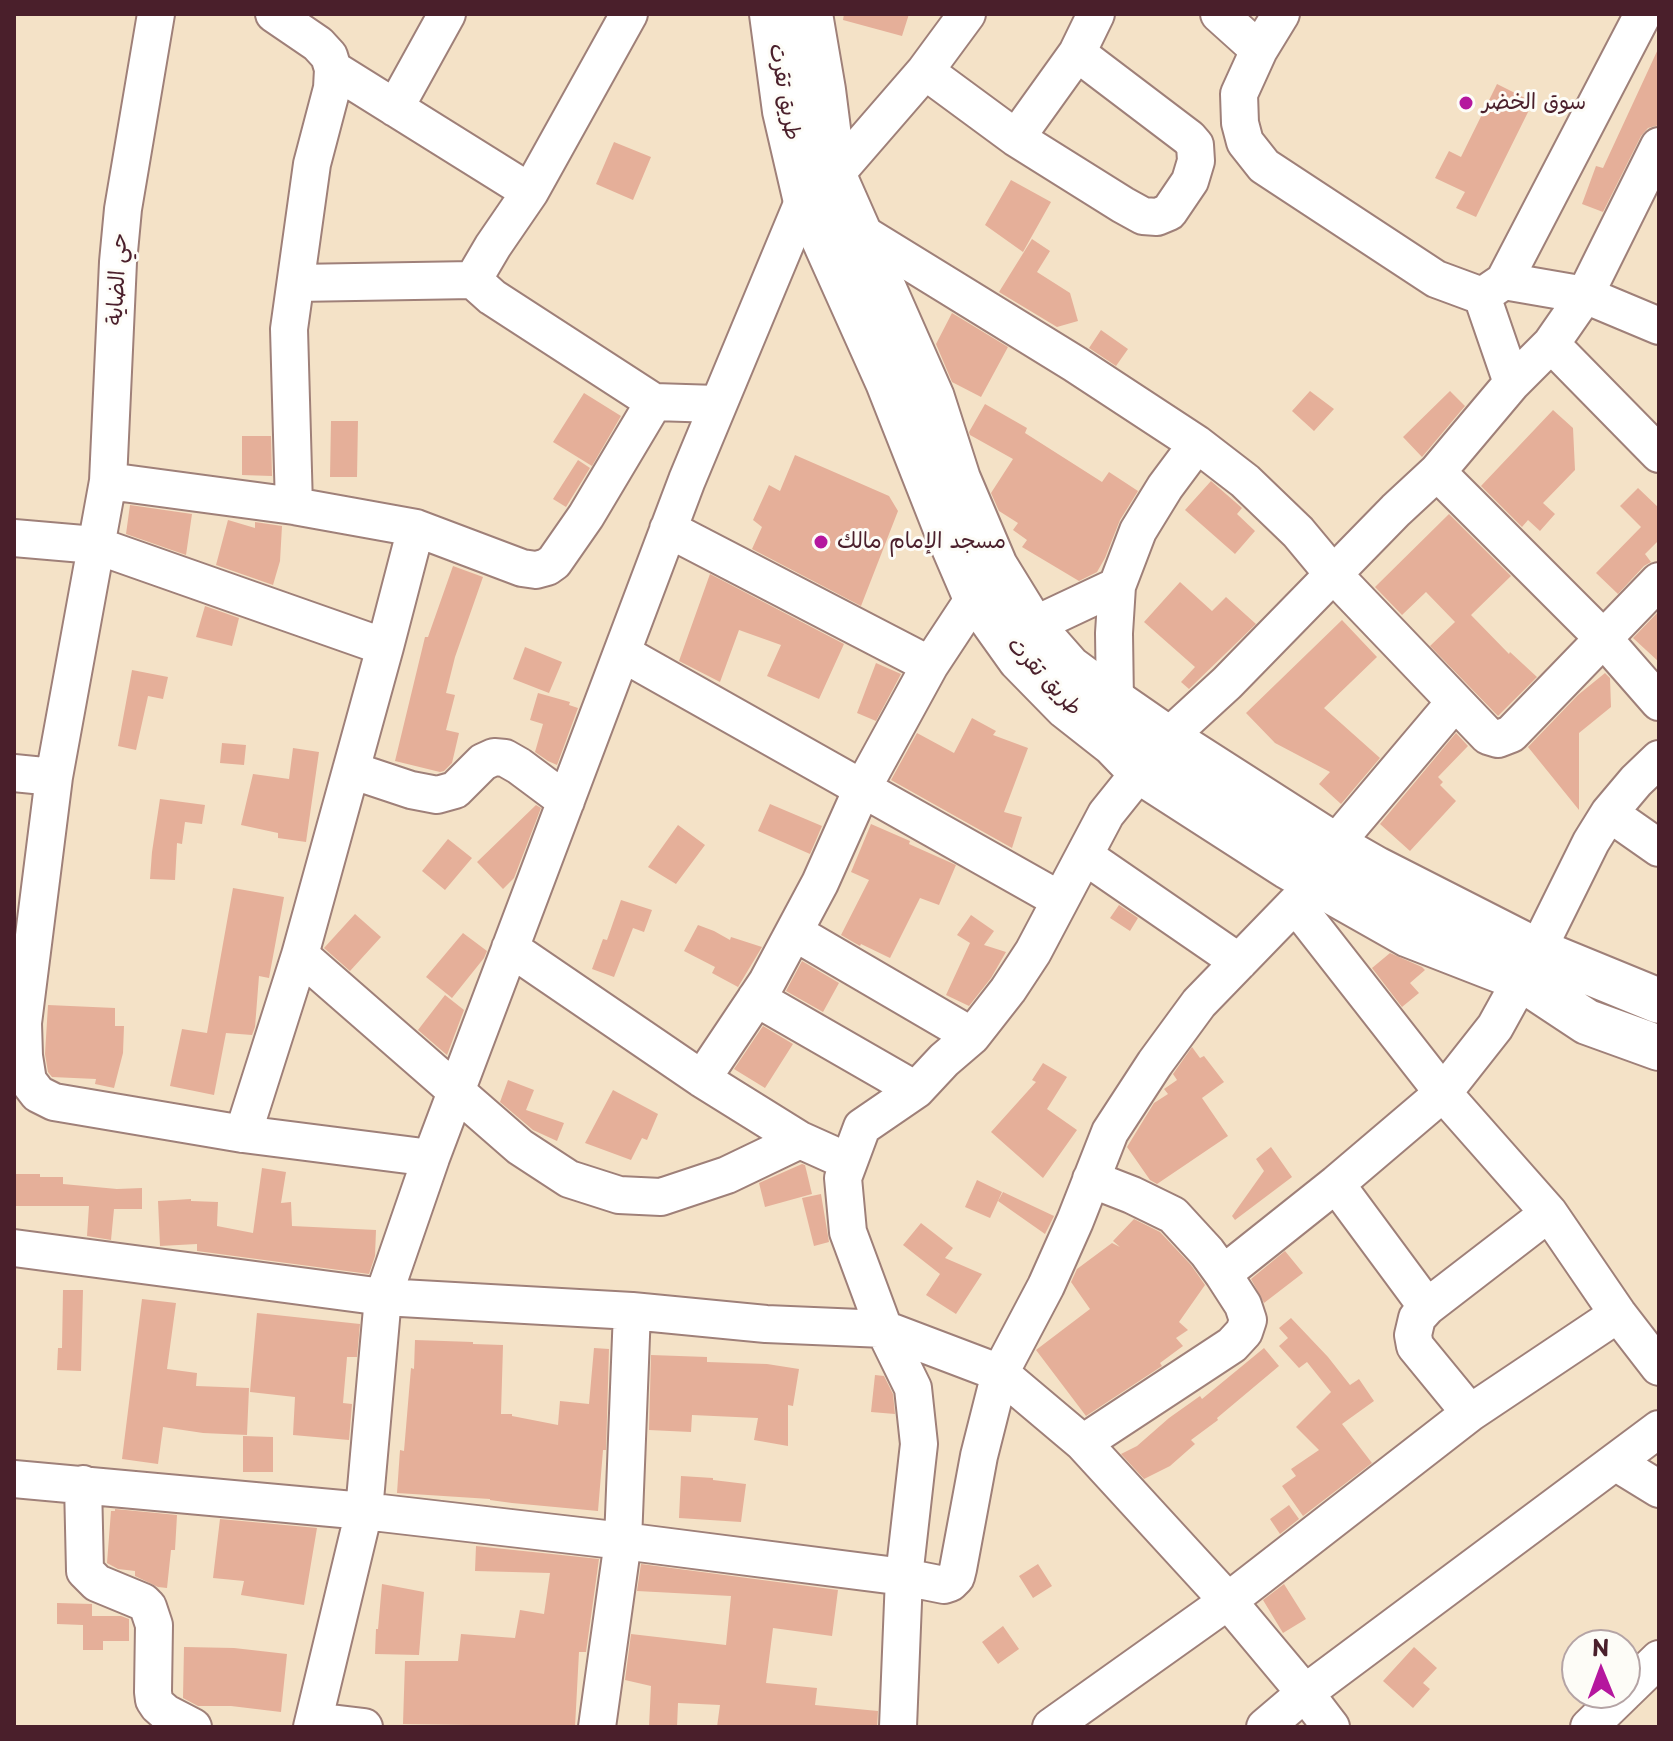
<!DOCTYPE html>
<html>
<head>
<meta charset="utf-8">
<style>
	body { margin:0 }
	#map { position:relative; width:1673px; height:1741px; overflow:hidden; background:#f4e2c7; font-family:"Playpen Sans",sans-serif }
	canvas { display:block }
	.frame { position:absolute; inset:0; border:16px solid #4a1f2b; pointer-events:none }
	.north { position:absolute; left:1561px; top:1629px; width:80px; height:80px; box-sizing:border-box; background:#fdfcf7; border:2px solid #b5a4a5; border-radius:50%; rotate:359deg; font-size:22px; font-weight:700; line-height:32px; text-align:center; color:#4a1f2b }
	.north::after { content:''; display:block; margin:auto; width:28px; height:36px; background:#b5179e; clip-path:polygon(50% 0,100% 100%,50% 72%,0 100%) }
</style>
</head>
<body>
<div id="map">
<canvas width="1673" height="1741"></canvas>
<div class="frame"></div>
<div class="north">N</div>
</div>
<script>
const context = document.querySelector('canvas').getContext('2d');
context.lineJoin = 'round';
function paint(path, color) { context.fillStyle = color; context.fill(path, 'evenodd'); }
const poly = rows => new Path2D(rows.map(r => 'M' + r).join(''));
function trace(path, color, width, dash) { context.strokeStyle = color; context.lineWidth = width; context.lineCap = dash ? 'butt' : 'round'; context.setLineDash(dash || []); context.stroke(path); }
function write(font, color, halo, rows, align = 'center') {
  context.font = font + ' "Playpen Sans","Playpen Sans Arabic",sans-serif'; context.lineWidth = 6; context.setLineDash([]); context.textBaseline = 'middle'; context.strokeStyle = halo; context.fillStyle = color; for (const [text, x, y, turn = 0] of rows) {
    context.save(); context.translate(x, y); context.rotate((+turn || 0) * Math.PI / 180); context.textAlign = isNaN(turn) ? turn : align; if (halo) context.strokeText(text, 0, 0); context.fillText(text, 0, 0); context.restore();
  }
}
const building = poly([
	[844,14,909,14,902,36,843,20],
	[1659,47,1659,125,1648,128,1641,136,1603,212,1582,204,1596,166,1603,168],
	[1497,84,1533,102,1476,217,1456,208,1465,192,1435,178,1449,151,1461,157],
	[614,142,651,157,633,200,596,184],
	[1011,180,1051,202,1023,252,985,225],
	[1032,239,1050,251,1037,272,1070,293,1078,321,1057,327,999,292],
	[952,313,1008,347,981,397,952,382,936,344],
	[1101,330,1128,349,1116,366,1089,348],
	[1310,391,1334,409,1314,431,1292,411],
	[1450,391,1465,406,1422,457,1403,437],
	[584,393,621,416,592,466,553,442],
	[985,404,1027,428,1025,433,1102,482,1109,472,1138,491,1120,520,1105,558,1097,572,1079,581,1022,547,1027,540,1013,530,1018,523,999,511,991,493,1013,459,970,435,969,432],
	[1553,410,1573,428,1575,470,1543,503,1555,514,1540,531,1528,520,1522,527,1481,486],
	[331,421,358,421,357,477,330,477],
	[242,436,271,436,272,476,242,475],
	[795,455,889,496,898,511,861,606,752,549,762,527,753,520,769,485,780,491],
	[578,460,590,468,566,507,553,499],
	[1211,481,1242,508,1237,514,1255,531,1235,554,1185,510],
	[1638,488,1659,508,1659,543,1657,542,1645,554,1651,562,1644,566,1618,594,1596,573,1641,527,1620,506],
	[130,505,192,514,186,555,126,534],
	[1449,514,1511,576,1471,615,1509,654,1510,652,1537,677,1498,716,1430,646,1455,622,1426,592,1402,615,1375,587],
	[228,520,255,528,255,522,282,526,280,561,273,585,216,565],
	[453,566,483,577,455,657,446,693,455,695,446,730,459,733,452,763,444,771,440,772,395,761,425,637,428,637],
	[710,574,844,644,819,699,767,676,781,645,739,630,720,682,679,661],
	[1180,582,1212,611,1226,597,1256,624,1189,689,1181,682,1195,667,1144,622],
	[205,606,239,618,232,646,196,637],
	[1659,611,1659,662,1633,638],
	[1342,620,1377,657,1324,708,1380,758,1341,804,1319,784,1330,772,1275,743,1246,713],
	[525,647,562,662,549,693,513,679],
	[876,663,901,674,876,721,857,713],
	[132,670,168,677,163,699,148,696,136,750,118,746],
	[1605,673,1610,678,1611,707,1579,733,1579,810,1528,747,1578,695],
	[538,693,570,702,569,705,578,708,557,765,548,761,535,752,543,724,530,720],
	[972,718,996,731,993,735,1028,748,1004,812,1022,817,1012,848,891,780,917,733,954,753],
	[1456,733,1468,746,1438,777,1443,782,1440,785,1456,801,1410,851,1380,824],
	[222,743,246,745,244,765,220,763],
	[293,748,319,752,306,842,278,838,278,833,241,825,253,774,289,779],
	[160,799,205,805,202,824,185,822,182,844,177,843,175,880,150,879,152,852],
	[770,804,822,826,810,854,758,831],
	[536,805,541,808,514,878,503,889,477,862],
	[871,824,910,841,909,844,956,865,939,905,920,898,890,958,861,944,860,946,841,935,869,880,851,872],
	[678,825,705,845,676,884,648,867],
	[448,839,472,858,445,890,422,871],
	[233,888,284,897,269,978,259,976,255,1027,252,1035,226,1033,214,1095,170,1086,182,1029,207,1033],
	[621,900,652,910,644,932,633,928,614,977,592,969,603,939,607,940],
	[1119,905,1138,918,1130,931,1110,918],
	[355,914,381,937,350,971,324,948],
	[971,915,994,931,984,945,1006,952,991,978,969,1006,946,995,970,943,957,935],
	[698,925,714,931,730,940,731,937,762,947,738,987,712,973,715,967,684,951],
	[463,933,487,951,484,958,452,998,426,977],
	[1390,953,1422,967,1425,970,1410,983,1419,993,1402,1007,1372,968],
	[802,961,839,983,823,1012,786,991],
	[445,995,464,1010,447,1055,418,1030],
	[48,1005,115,1008,115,1026,124,1026,123,1053,114,1088,95,1084,96,1079,52,1077,48,1072,45,1054],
	[763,1026,793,1044,765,1088,734,1069],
	[1192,1047,1200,1058,1204,1056,1224,1082,1202,1098,1228,1136,1157,1184,1150,1180,1127,1147,1154,1103,1168,1094,1164,1089,1177,1080,1173,1074],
	[1043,1063,1067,1077,1047,1109,1077,1130,1043,1178,991,1132,1036,1082,1032,1080],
	[508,1080,534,1090,526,1110,564,1123,557,1141,533,1130,500,1102],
	[613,1090,658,1114,647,1140,642,1138,631,1160,585,1143],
	[1271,1147,1292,1177,1235,1220,1232,1216,1264,1171,1256,1159],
	[802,1164,805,1165,812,1194,765,1207,759,1183],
	[262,1168,286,1172,281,1203,291,1202,292,1226,376,1230,375,1256,369,1274,197,1251,197,1244,160,1246,158,1201,191,1199,191,1201,218,1202,217,1226,253,1233],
	[14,1174,40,1174,40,1177,63,1177,63,1184,117,1189,142,1188,142,1209,114,1209,111,1240,87,1236,89,1206,14,1206],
	[977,1180,1002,1192,990,1218,965,1207],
	[1003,1192,1054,1216,1045,1234,998,1201],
	[821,1194,829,1242,814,1246,802,1198],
	[1134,1219,1160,1232,1191,1265,1205,1285,1179,1322,1188,1330,1176,1338,1183,1346,1160,1363,1162,1366,1086,1416,1036,1350,1090,1309,1071,1282,1077,1269,1112,1243,1120,1247,1113,1241],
	[921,1223,953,1248,945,1258,982,1274,956,1314,926,1295,940,1274,903,1245],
	[1285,1251,1303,1273,1264,1303,1251,1279],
	[63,1290,83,1290,81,1371,57,1370,58,1348,62,1348],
	[142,1299,176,1303,167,1369,197,1373,196,1386,249,1388,247,1435,203,1433,163,1427,158,1464,122,1459],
	[257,1313,360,1324,357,1357,347,1357,343,1403,352,1404,349,1440,293,1435,295,1397,250,1392],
	[1291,1318,1328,1357,1350,1385,1359,1379,1374,1401,1342,1424,1372,1463,1303,1516,1282,1486,1296,1476,1291,1469,1319,1450,1296,1427,1331,1392,1307,1362,1299,1368,1279,1346,1288,1338,1279,1328],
	[415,1340,473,1342,473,1344,503,1345,501,1414,512,1414,512,1416,558,1425,560,1401,589,1404,594,1348,609,1349,606,1450,603,1450,598,1511,512,1503,490,1500,490,1499,397,1493,400,1450,404,1451,411,1368,414,1369],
	[1264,1348,1279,1366,1217,1418,1218,1420,1191,1440,1195,1444,1170,1466,1144,1479,1121,1454,1137,1446,1169,1418,1200,1396,1202,1399],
	[651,1355,707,1357,707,1362,767,1364,799,1369,793,1406,788,1405,788,1446,754,1440,758,1418,692,1415,691,1432,649,1430],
	[875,1375,884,1376,893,1394,895,1414,871,1412],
	[243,1436,273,1437,273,1472,243,1472],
	[681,1476,713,1478,713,1480,746,1484,741,1522,679,1518],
	[1289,1505,1299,1519,1280,1534,1270,1519],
	[115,1509,177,1515,175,1550,171,1550,167,1588,158,1587,135,1576,135,1571,118,1569,107,1563,111,1511,115,1511],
	[220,1519,317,1528,304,1605,241,1595,244,1581,213,1578],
	[476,1546,599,1559,586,1652,579,1652,575,1727,473,1727,473,1725,403,1724,405,1661,458,1661,461,1634,515,1638,520,1610,544,1614,550,1573,475,1571],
	[641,1564,838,1590,832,1636,773,1628,766,1683,817,1688,815,1705,878,1711,877,1727,717,1727,720,1705,678,1703,677,1727,649,1727,651,1686,625,1680,631,1634,726,1645,731,1596,637,1591],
	[1038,1564,1052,1586,1033,1598,1019,1576],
	[382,1584,424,1592,419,1655,375,1654,376,1629,378,1629],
	[1284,1584,1306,1619,1283,1633,1263,1600],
	[57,1603,92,1604,92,1616,121,1616,129,1619,129,1641,103,1641,103,1650,83,1650,83,1625,57,1624],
	[1003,1626,1019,1649,998,1664,982,1642],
	[184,1647,234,1648,287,1654,281,1712,231,1706,198,1706,183,1698],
	[1414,1647,1437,1668,1423,1683,1430,1689,1413,1708,1383,1681]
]);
const minor = poly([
	[156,14,123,209,118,262,108,481,54,777,23,1023,24,1056,28,1081,38,1094,54,1102,243,1134,431,1158],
	[274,14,318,44,329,56,333,69,332,88,312,164,289,329,294,506],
	[629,14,530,192,493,246,473,280,492,297,654,402,717,404],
	[1219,14,1259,50],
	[1281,14,1259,50,1239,94,1240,123,1245,142,1264,166,1436,279,1482,296,1504,281,1585,295,1659,326],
	[333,69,530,192],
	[925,71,1016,138,1123,205,1143,216,1157,217,1169,212,1190,181,1196,161,1195,145,1189,138,1077,53,1096,14],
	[395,108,447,14],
	[1016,138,1077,53],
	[859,231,1075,364,1197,444,1245,481,1298,532,1333,574,1488,736,1498,739,1511,734,1659,581],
	[1504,281,1643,14],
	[296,283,473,280],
	[1482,296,1512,383],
	[1551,344,1659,454],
	[1437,472,1603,638,1659,702],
	[108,481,294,506,416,528],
	[668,529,930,665],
	[14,538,95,545,385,647],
	[1032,626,1117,586],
	[622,653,1060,900],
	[1115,702,1114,633,1117,586,1138,531,1165,487,1197,444],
	[1659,759,1636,781,1609,813,1591,842,1537,951,1495,1027,1443,1093,1549,1213,1618,1314,1659,1367],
	[351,770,411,790,437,795,455,790,483,762,494,757,505,758,519,766,566,801],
	[14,773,54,777],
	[1609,813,1659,848],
	[1334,845,1455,702],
	[1085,856,1239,962],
	[794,932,972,1036],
	[510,948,702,1079,800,1140,849,1162],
	[300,955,520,1147,569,1179,619,1195,661,1197,727,1175,800,1140],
	[756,998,916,1090],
	[702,1079,767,982,820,883,862,789,930,665,988,577],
	[243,1134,300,955,385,647,416,528,522,568,536,570,547,567,554,562,586,516,654,402],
	[1091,1179,1132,1195,1173,1215,1207,1252,1223,1274,1336,1184,1443,1093,1295,904],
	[1336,1184,1427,1307,1417,1318,1413,1335,1415,1346,1470,1413],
	[14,1248,383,1297,632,1311,766,1324,884,1329,848,1232,843,1178,862,1127,916,1090,944,1060,972,1036,1008,990,1033,952,1106,814,1167,738,1227,683,1396,510,1437,472,1512,383,1551,344,1585,295,1659,146],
	[1427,1307,1549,1213],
	[1083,1443,1232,1345,1244,1332,1248,1320,1243,1305,1223,1274],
	[1615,1462,1659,1489],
	[14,1479,364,1511,623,1541,904,1577,944,1585,950,1583,956,1577,958,1569,979,1456,1000,1373,1083,1443,1228,1601,1305,1693,1331,1727],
	[83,1484,85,1571,97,1583,143,1602,148,1607,154,1625,153,1692,154,1700,158,1706,166,1713,193,1727],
	[1625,1692,1659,1659],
	[314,1721,364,1727],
	[312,1727,364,1511,383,1297,431,1158,687,480,805,197,834,176,925,71,967,14],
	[597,1727,623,1541,632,1311],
	[898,1727,904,1577,919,1444,913,1388,884,1329,1000,1373,1046,1286,1075,1221,1110,1132,1155,1063,1199,1003,1295,904,1321,887],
	[1051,1727,1228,1601,1470,1413,1618,1314],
	[1265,1727,1305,1693,1659,1429],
	[1589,1727,1624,1693]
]);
const major = poly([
	[772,14,785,111,805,197,888,382,944,524,975,596,1020,659,1067,707,1114,744,1141,772,1287,866,1409,935,1522,979,1587,1022,1659,1048],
	[810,14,823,90,834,176,932,398,958,479,995,566,1032,626,1069,668,1115,702,1167,738,1334,845,1376,869,1537,951,1659,1001]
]);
const markers = [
	[1466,103,8,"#b5179e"],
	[821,542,8,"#b5179e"]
];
const streetNames = [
	["طريق تقرت",784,92,80],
	["حي الضاية",118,279,-87],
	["طريق تقرت",1044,677,47]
];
const poiNames = [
	["سوق الخضر",1482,103],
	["مسجد الإمام مالك",837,542]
];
paint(building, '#e5af99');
trace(minor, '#9f8079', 40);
trace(major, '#9f8079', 48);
trace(minor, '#fff', 36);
trace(major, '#fff', 44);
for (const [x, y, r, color] of markers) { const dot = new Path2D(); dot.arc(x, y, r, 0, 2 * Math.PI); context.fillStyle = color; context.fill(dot); trace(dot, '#fdfcf7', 3); }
write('22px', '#4a1f2b', '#fdfcf7', streetNames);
write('22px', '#4a1f2b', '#fdfcf7', poiNames, 'left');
</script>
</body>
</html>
